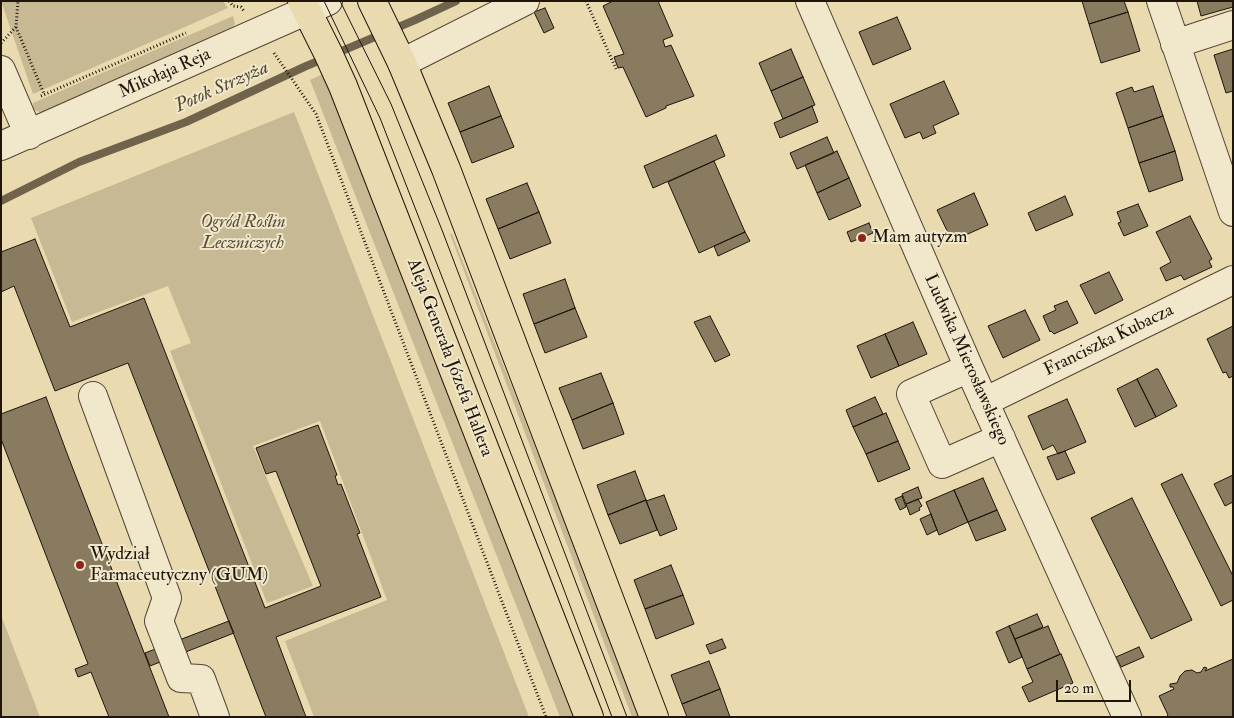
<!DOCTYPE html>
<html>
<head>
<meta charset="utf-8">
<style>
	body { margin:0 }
	#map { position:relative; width:1234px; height:718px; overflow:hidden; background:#eadaaf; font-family:"IM FELL Double Pica",serif }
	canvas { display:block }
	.frame { position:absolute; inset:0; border:2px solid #1f150b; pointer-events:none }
	.scale { position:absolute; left:1056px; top:680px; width:75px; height:22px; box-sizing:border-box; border:2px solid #1f150b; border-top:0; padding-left:6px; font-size:15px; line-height:18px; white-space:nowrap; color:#1f150b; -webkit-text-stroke:4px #f1e7cb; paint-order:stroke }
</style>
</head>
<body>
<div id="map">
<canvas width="1234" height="718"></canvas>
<div class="frame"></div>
<div class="scale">20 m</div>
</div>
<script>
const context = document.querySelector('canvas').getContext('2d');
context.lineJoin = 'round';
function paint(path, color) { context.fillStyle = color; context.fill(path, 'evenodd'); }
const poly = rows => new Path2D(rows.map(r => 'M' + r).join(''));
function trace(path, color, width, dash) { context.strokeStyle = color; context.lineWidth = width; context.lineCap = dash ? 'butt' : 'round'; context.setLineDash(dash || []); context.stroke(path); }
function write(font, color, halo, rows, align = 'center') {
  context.font = font + ' "IM FELL Double Pica",serif'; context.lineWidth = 4; context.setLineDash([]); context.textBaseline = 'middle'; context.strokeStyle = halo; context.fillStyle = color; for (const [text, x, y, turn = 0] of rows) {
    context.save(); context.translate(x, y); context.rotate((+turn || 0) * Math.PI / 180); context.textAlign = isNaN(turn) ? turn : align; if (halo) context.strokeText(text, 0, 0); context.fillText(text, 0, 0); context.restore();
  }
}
const green = poly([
	[1,1,223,1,228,8,33,94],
	[233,16,235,24,233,27,45,112,39,112,33,109,33,103],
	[323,74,337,105,574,717,560,717,310,80],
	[294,112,461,542,529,717,314,717,285,641,387,600,320,421,253,446,313,586,267,603,170,351,191,343,168,286,72,322,31,218],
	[450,234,452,234,641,717,632,717],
	[1,615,40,717,1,717]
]);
const stream = poly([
	[1,201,79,162,186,122,304,67,415,20,456,1]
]);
const building = poly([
	[613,1,658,1,673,36,663,40,665,47,671,45,694,96,666,106,666,108,646,117,623,67,618,68,614,57,624,54,603,6,613,1],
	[1082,1,1124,1,1128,12,1089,24,1082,1],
	[1197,1,1233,1,1233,7,1201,16,1197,1],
	[545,8,554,28,544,33,534,12,545,8],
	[1128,12,1140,51,1101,63,1089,24,1128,12],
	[897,17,911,49,873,65,859,32,897,17],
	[791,49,803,77,771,91,759,63,791,49],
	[1233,49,1233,91,1226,93,1214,55,1233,49],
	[803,77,815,105,783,119,771,91,803,77],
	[944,81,959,114,933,126,936,133,923,139,920,132,905,138,890,104,944,81],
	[489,86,501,116,460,132,448,103,489,86],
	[1153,86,1163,116,1128,128,1116,93,1132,87,1134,92,1153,86],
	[812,106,818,122,780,138,774,123,812,106],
	[501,116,514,147,472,163,460,132,501,116],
	[1163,116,1175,151,1139,163,1128,128,1163,116],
	[716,135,725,156,653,188,644,166,716,135],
	[827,137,834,153,797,169,790,153,827,137],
	[837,151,849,178,817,193,805,165,837,151],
	[1175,151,1183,180,1149,192,1139,163,1175,151],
	[714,161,745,232,699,253,668,182,714,161],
	[849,178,861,206,829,220,817,193,849,178],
	[527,183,539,212,498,229,486,199,527,183],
	[974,193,988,225,952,241,937,210,974,193],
	[1065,196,1073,215,1036,231,1028,213,1065,196],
	[1138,204,1148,226,1124,236,1118,223,1121,222,1117,212,1138,204],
	[539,212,551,243,510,259,498,229,539,212],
	[1190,216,1212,259,1209,261,1212,267,1184,280,1181,275,1166,281,1160,268,1171,262,1156,232,1190,216],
	[869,223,873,233,851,242,847,232,869,223],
	[745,232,750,241,718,256,714,246,745,232],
	[35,239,70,327,144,298,265,608,321,586,276,471,266,474,256,448,318,425,337,475,335,476,338,485,341,484,360,533,357,534,381,597,276,637,306,717,266,717,128,363,55,391,14,286,1,292,1,252,35,239],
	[1109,272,1123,300,1095,314,1080,285,1109,272],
	[565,279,575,308,534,324,523,294,565,279],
	[1067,301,1078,323,1054,334,1051,331,1050,332,1043,316,1056,310,1054,306,1067,301],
	[575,308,587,337,545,353,534,324,575,308],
	[1025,310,1040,340,1003,358,988,326,1025,310],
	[710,316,730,355,715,362,694,322,710,316],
	[913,322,927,354,899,366,885,334,913,322],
	[1233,326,1233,376,1229,378,1226,372,1223,373,1207,339,1233,326],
	[885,334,899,366,871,378,857,346,885,334],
	[1156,369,1158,369,1177,406,1156,417,1137,379,1156,369],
	[601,373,613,403,572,420,559,388,601,373],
	[1137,379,1156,417,1135,427,1117,389,1137,379],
	[46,397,68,456,169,717,109,717,91,672,78,677,75,669,88,664,1,439,1,414,46,397],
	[875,397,883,414,853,427,846,410,875,397],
	[1067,399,1086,442,1058,454,1053,445,1043,450,1028,416,1067,399],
	[613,403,624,434,583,449,572,420,613,403],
	[886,413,898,441,866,454,853,427,886,413],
	[898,441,910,469,878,482,866,454,898,441],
	[1065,451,1075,473,1057,480,1047,457,1065,451],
	[635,471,646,500,608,515,597,485,635,471],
	[1182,474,1233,576,1233,600,1221,606,1161,484,1182,474],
	[1233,475,1233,502,1225,506,1214,484,1233,475],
	[983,478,997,510,968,522,954,490,983,478],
	[918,487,922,498,906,504,902,494,918,487],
	[954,490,968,522,939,535,926,502,954,490],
	[664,495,677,529,660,536,646,501,664,495],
	[902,496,906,507,900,510,895,499,902,496],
	[1132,498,1192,620,1151,639,1091,518,1132,498],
	[918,499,922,506,919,508,920,510,910,515,906,504,918,499],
	[646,500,657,530,620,544,608,515,646,500],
	[997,510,1006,530,976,541,968,522,997,510],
	[931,514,937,530,927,535,920,519,931,514],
	[671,565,683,595,645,609,634,580,671,565],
	[683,595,694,624,656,639,645,609,683,595],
	[1037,614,1043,627,1015,639,1009,626,1037,614],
	[229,621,234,633,150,666,145,653,229,621],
	[1009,626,1022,657,1009,663,996,632,1009,626],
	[1048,626,1060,654,1027,669,1015,639,1048,626],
	[722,639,726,648,710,654,706,645,722,639],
	[1139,647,1144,657,1121,667,1116,657,1139,647],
	[1061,654,1073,683,1029,702,1022,687,1033,682,1027,669,1061,654],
	[1233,659,1233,717,1166,717,1168,715,1159,696,1174,689,1173,687,1170,687,1170,684,1177,683,1180,676,1185,671,1192,670,1197,673,1201,672,1204,667,1207,668,1205,671,1233,659],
	[709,661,720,689,682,704,671,675,709,661],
	[720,689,730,717,687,717,682,704,720,689]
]);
const path = poly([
	[229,1,233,6,241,7,244,11],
	[586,1,616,69],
	[16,27,44,94],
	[1,43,16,27,18,1],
	[274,53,316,114,546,717],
	[41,96,186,33]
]);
const minor = poly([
	[810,1,969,368,1127,717],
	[1161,1,1233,212],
	[1175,44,1233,25],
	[402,63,525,1],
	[1,70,29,135],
	[1,146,328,1],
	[969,368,911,394,942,464,1001,438],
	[93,396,167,598,159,621,181,678,201,679,215,717],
	[984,402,1233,280]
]);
const major = poly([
	[302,1,328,53,343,86,589,717],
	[372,1,402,63,446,169,654,717]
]);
const tram = poly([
	[324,1,380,118,561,582,612,717],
	[340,1,391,104,442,230,627,717]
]);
const markers = [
	[862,238,5,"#8f2418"],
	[80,565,5,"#8f2418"]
];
const streetNames = [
	["Mikołaja Reja",165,74,-24],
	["Franciszka Kubacza",1109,341,-26],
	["Aleja Generała Józefa Hallera",449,358,69],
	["Ludwika Mierosławskiego",966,360,66]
];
const parkNames = [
	["Ogród Roślin",243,223],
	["Leczniczych",243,244]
];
const poiNames = [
	["Mam autyzm",872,238],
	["Wydział",90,555],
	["Farmaceutyczny (GUM)",90,576]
];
const waterNames = [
	["Potok Strzyża",222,88,-24]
];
paint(green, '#c7b993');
trace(stream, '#6f634c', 8);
paint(building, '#897b60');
trace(building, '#1f150b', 1);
trace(minor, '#524634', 30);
trace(major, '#1f150b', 30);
trace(path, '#1f150b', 3, [1, 2.5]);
trace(minor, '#f1e7cb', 28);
trace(major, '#eadaaf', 28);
trace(tram, '#1f150b', 1);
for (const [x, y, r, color] of markers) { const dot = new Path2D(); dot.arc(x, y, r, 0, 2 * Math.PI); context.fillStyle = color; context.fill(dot); trace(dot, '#f1e7cb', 2); }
write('18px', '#1f150b', '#f1e7cb', streetNames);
write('italic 18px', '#5a4e3b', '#f1e7cb', parkNames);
write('18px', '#1f150b', '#f1e7cb', poiNames, 'left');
write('italic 19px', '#554936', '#f1e7cb', waterNames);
</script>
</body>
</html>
